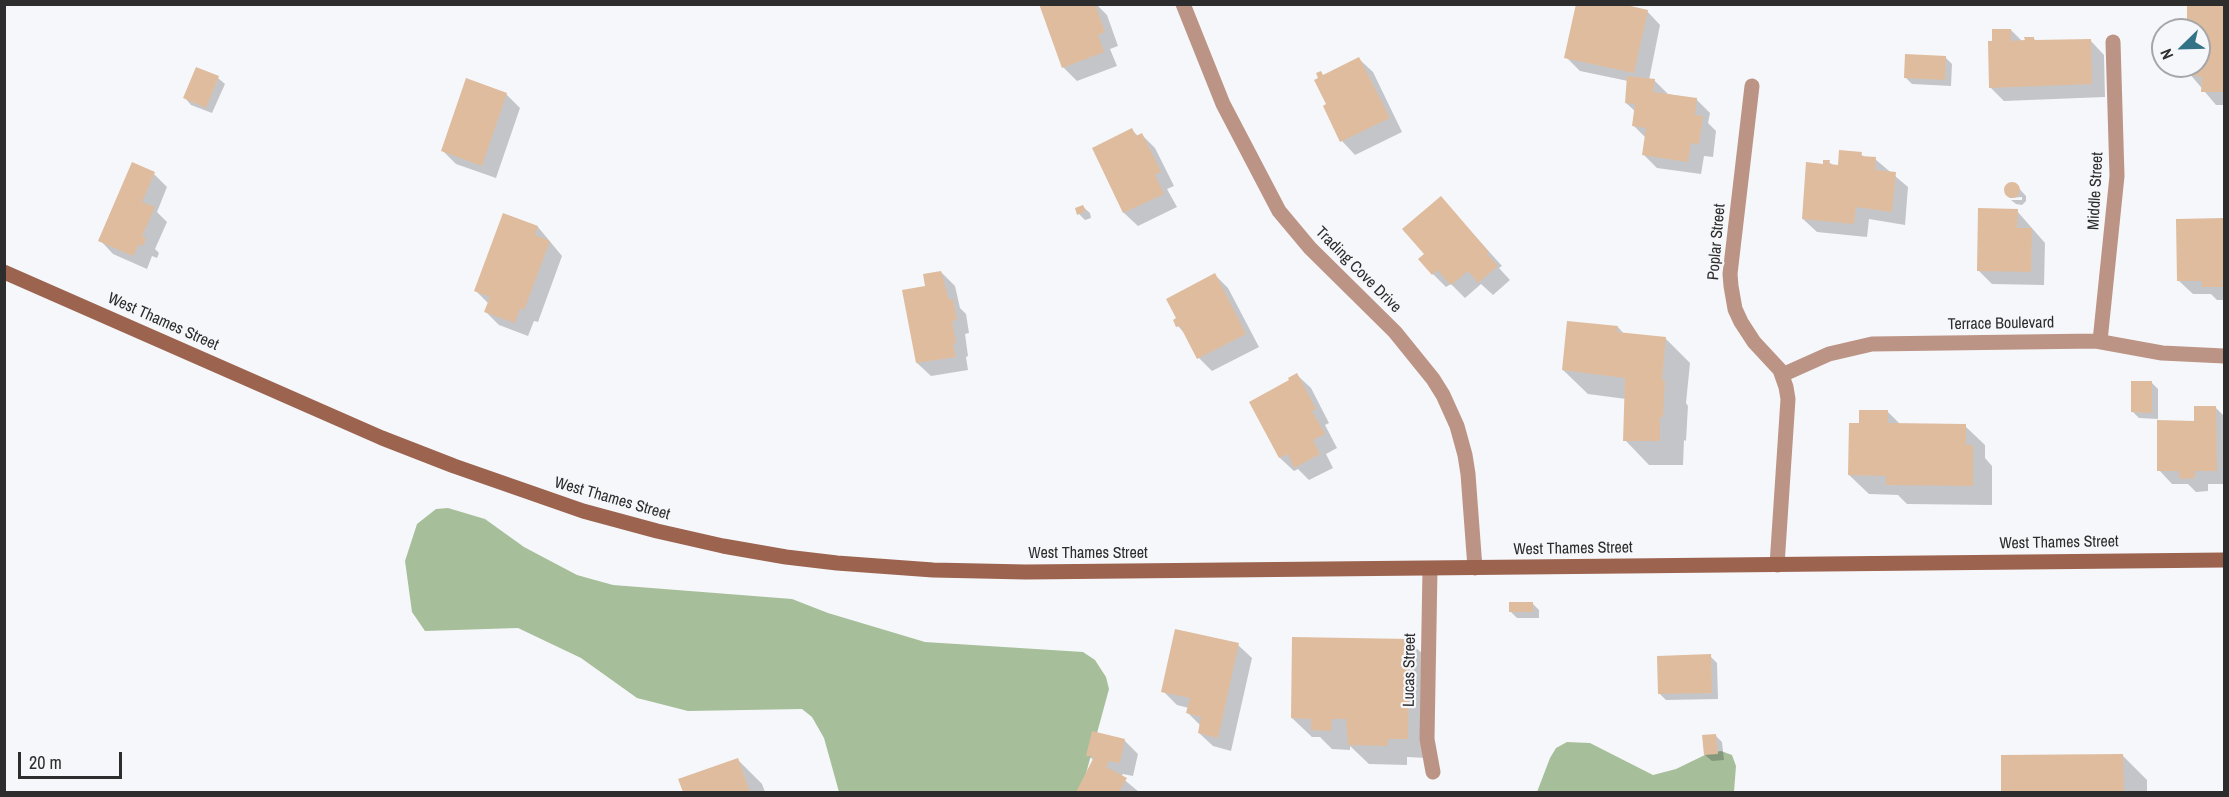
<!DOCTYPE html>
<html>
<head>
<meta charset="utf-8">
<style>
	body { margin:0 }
	#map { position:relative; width:2229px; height:797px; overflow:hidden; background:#f6f7fa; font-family:"Archivo Narrow",sans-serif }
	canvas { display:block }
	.frame { position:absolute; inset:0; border:6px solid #2d2d2e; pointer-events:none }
	.north { position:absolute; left:2151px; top:18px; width:60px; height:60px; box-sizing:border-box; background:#f6f7fa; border:2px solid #a6a6a8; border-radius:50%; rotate:247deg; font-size:16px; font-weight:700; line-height:24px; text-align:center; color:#2d2d2e }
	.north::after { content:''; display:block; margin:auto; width:21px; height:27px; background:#347288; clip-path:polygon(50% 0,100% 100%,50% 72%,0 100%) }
	.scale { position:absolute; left:18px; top:752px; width:104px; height:27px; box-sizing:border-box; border:3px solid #2d2d2e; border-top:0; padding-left:8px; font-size:18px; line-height:21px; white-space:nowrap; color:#2d2d2e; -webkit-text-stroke:4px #f6f7fa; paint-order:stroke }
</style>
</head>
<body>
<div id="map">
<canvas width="2229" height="797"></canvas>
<div class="frame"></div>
<div class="north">N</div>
<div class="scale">20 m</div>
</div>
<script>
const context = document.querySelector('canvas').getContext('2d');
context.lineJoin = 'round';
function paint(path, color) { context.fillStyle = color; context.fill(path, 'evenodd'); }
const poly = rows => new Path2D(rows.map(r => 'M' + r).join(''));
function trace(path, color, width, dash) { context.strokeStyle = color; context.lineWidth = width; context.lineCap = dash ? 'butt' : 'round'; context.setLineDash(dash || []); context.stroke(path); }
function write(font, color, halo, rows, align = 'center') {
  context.font = font + ' "Archivo Narrow",sans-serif'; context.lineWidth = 4.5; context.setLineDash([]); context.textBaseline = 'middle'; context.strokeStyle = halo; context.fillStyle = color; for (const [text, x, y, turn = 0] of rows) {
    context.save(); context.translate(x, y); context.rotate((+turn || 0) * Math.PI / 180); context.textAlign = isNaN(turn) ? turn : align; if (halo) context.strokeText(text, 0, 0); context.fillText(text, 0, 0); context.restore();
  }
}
const forest = poly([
	[448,508,485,519,524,547,577,575,613,585,792,599,828,613,925,642,1083,652,1095,660,1106,677,1109,689,1081,792,839,792,824,738,812,717,802,709,688,711,637,698,581,658,518,628,425,631,412,612,405,561,417,524,436,509],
	[1567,742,1590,743,1653,775,1676,769,1709,753,1721,751,1732,755,1736,766,1734,792,1537,792,1550,758,1556,748]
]);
const shadow = poly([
	[1040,4,1096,4,1107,15,1118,46,1110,49,1117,66,1077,81,1063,67],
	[2189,4,2224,4,2224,105,2216,105,2189,73,2189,66,2199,66,2199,30,2189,30],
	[1647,11,1660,25,1649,80,1654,80,1668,94,1696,99,1710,113,1708,123,1716,131,1713,157,1704,156,1701,174,1657,168,1644,155,1646,138,1634,126,1636,112,1626,103,1628,81,1580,71,1566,57],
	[2011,30,2023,42,2034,39,2037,41,2091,41,2104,55,2105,97,2004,101,1991,88],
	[1945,57,1952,64,1951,86,1912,84,1906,78],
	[1359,59,1373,72,1402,132,1355,155,1342,141,1328,105],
	[218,78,225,84,212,113,191,105,185,98],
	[506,94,520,108,496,178,456,164,443,151],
	[1132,130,1138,136,1142,135,1155,148,1174,186,1167,189,1177,207,1138,226,1124,213,1094,148],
	[1861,154,1865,158,1875,159,1908,187,1905,225,1869,219,1867,237,1817,232,1803,219,1824,165,1829,162,1834,166,1840,167],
	[154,174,167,187,157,212,167,222,155,249,159,253,157,258,152,256,147,269,113,254,100,240],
	[2009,184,2015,184,2026,196,2026,201,2022,205,2016,204,2011,200,2022,200,2022,197,2010,198,2005,193,2005,187],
	[1441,198,1502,266,1499,268,1510,280,1493,295,1481,284,1465,298,1451,284,1446,287,1433,274,1426,254],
	[1083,207,1090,213,1091,218,1085,220,1079,214],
	[2017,211,2045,243,2044,285,1992,284,1978,270],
	[504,215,538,227,562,256,538,322,534,321,528,336,499,325,486,312,489,304,476,291],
	[2224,220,2224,300,2217,300,2211,294,2193,294,2179,281,2178,221],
	[941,272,955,286,960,308,966,314,969,333,965,334,968,356,966,357,968,370,931,376,917,363],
	[1215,275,1228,288,1259,347,1212,371,1199,358,1186,335,1178,326],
	[1618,327,1625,335,1666,339,1690,363,1686,403,1688,406,1686,441,1684,440,1683,465,1649,465,1625,440,1626,399,1588,394,1563,370],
	[1297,375,1311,388,1329,423,1325,425,1337,448,1326,454,1333,468,1309,480,1298,469,1294,471,1280,458,1251,402,1291,381],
	[2152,383,2158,389,2158,419,2139,418,2133,412],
	[2215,407,2224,416,2224,484,2208,484,2208,491,2196,492,2188,484,2172,484,2159,470],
	[1888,412,1901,425,1965,426,1985,445,1985,458,1992,466,1992,505,1907,504,1898,495,1869,494,1849,475],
	[1532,603,1539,610,1539,618,1517,618,1511,612],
	[1409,641,1429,660,1427,758,1407,757,1407,765,1369,764,1350,746,1350,750,1332,749,1320,737,1312,737,1292,718],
	[1238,645,1252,658,1231,751,1213,746,1199,733,1201,726,1188,713,1189,708,1177,705,1163,691],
	[1710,656,1717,663,1718,699,1666,700,1659,693],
	[1715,735,1722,742,1724,760,1712,761,1705,755],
	[1124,740,1138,754,1133,776,1123,774,1121,777,1139,792,1078,792,1094,761,1088,755],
	[2123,756,2147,780,2147,792,2003,792,2002,757],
	[738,760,762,784,765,792,684,792,680,780]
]);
const building = poly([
	[1039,4,1095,4,1105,32,1098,35,1104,52,1062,68],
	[1576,4,1622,4,1648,10,1634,73,1564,58],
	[2187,4,2224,4,2224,92,2201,92,2202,77,2187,74,2187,66,2199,66,2199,30,2187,30],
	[1992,29,2011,29,2011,41,2025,40,2024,37,2034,37,2034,40,2091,39,2092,84,1989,88,1988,41,1992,41],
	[1905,54,1946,56,1945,80,1904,78],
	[1359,57,1390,118,1340,142,1323,106,1326,104,1314,80,1318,78,1316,73,1321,71,1323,75],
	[196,67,219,76,206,108,183,98],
	[1627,76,1655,79,1653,92,1697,98,1695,115,1703,116,1699,144,1691,143,1688,162,1642,155,1646,128,1632,126,1635,104,1625,103],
	[466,78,507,93,482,166,441,151],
	[1132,128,1136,136,1142,133,1161,172,1155,175,1164,194,1123,213,1092,148],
	[1839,150,1862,152,1861,156,1876,157,1875,170,1896,172,1892,212,1856,207,1854,224,1802,219,1806,162,1823,164,1823,160,1830,160,1829,164,1838,165],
	[132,162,155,172,142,202,155,207,142,236,146,238,143,246,139,244,133,256,98,241],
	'2004 190a8 8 0 1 1 16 0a8 8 0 1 1-16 0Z',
	[1441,196,1489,252,1487,254,1498,266,1478,283,1468,271,1451,285,1437,270,1432,275,1418,259,1424,254,1402,229],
	[1083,205,1086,211,1077,215,1075,208],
	[1978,208,2018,209,2017,228,2032,228,2031,272,1977,271],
	[503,213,538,226,535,235,550,241,524,310,520,308,515,323,484,312,490,297,474,291],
	[2224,218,2224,280,2222,280,2223,287,2202,287,2202,281,2177,281,2176,219],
	[941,271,949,300,953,299,957,320,952,321,956,343,953,344,956,357,916,363,902,290,925,286,923,274],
	[1215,273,1246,334,1197,359,1180,326,1176,327,1173,320,1176,318,1166,299],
	[1567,321,1618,326,1617,332,1666,337,1662,380,1665,380,1663,417,1660,417,1660,441,1623,441,1625,378,1562,370],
	[1297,373,1316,409,1312,411,1325,434,1313,440,1320,454,1294,468,1288,454,1279,458,1249,402,1289,380,1288,378],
	[2131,381,2152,381,2152,413,2131,412],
	[2194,406,2216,406,2217,471,2195,471,2195,478,2182,479,2179,477,2179,471,2157,471,2157,420,2194,421],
	[1859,410,1888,410,1888,423,1966,424,1966,445,1973,445,1973,486,1886,485,1886,476,1848,475,1849,423,1859,423],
	[1509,602,1533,602,1533,612,1509,612],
	[1175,629,1239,643,1218,738,1198,733,1201,717,1186,713,1190,698,1161,692],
	[1292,637,1410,639,1408,739,1388,739,1388,746,1348,745,1346,719,1332,719,1331,731,1311,730,1311,719,1291,718],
	[1711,654,1712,693,1658,694,1657,656],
	[1092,731,1125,739,1120,763,1109,761,1106,767,1127,778,1119,792,1076,792,1094,757,1086,756],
	[1716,734,1718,754,1704,755,1702,735],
	[2123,754,2124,792,2001,792,2001,755],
	[738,758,750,792,683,792,678,779]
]);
const street = poly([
	[1183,4,1223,104,1279,211,1310,248,1395,332,1433,379,1443,395,1457,426,1465,455,1468,474,1475,568],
	[1752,86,1730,274,1731,286,1735,309,1741,322,1754,342,1780,370,1786,387,1788,399,1777,565],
	[2100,341,2117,176,2113,42],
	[1782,375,1829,354,1872,344,2096,341,2162,353,2224,356],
	[1430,569,1427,739,1433,772]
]);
const secondary = poly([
	[4,272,382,438,454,466,583,511,657,531,723,546,786,557,837,563,933,570,1026,572,2224,560]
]);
const streetNames = [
	["Middle Street",2096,191,-87],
	["Poplar Street",1717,242,-85],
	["Trading Cove Drive",1358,270,45],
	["West Thames Street",163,322,24],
	["Terrace Boulevard",2001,324,-1],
	["West Thames Street",612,499,16],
	["West Thames Street",2059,543,-1],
	["West Thames Street",1573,549,-1],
	["West Thames Street",1088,554],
	["Lucas Street",1410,670,-89]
];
paint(forest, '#a6bf9a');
paint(shadow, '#0003');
paint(building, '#debc9d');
trace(street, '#bc9485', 15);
trace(secondary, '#9c634f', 15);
write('16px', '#2d2d2e', '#f6f7fa', streetNames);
</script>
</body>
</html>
